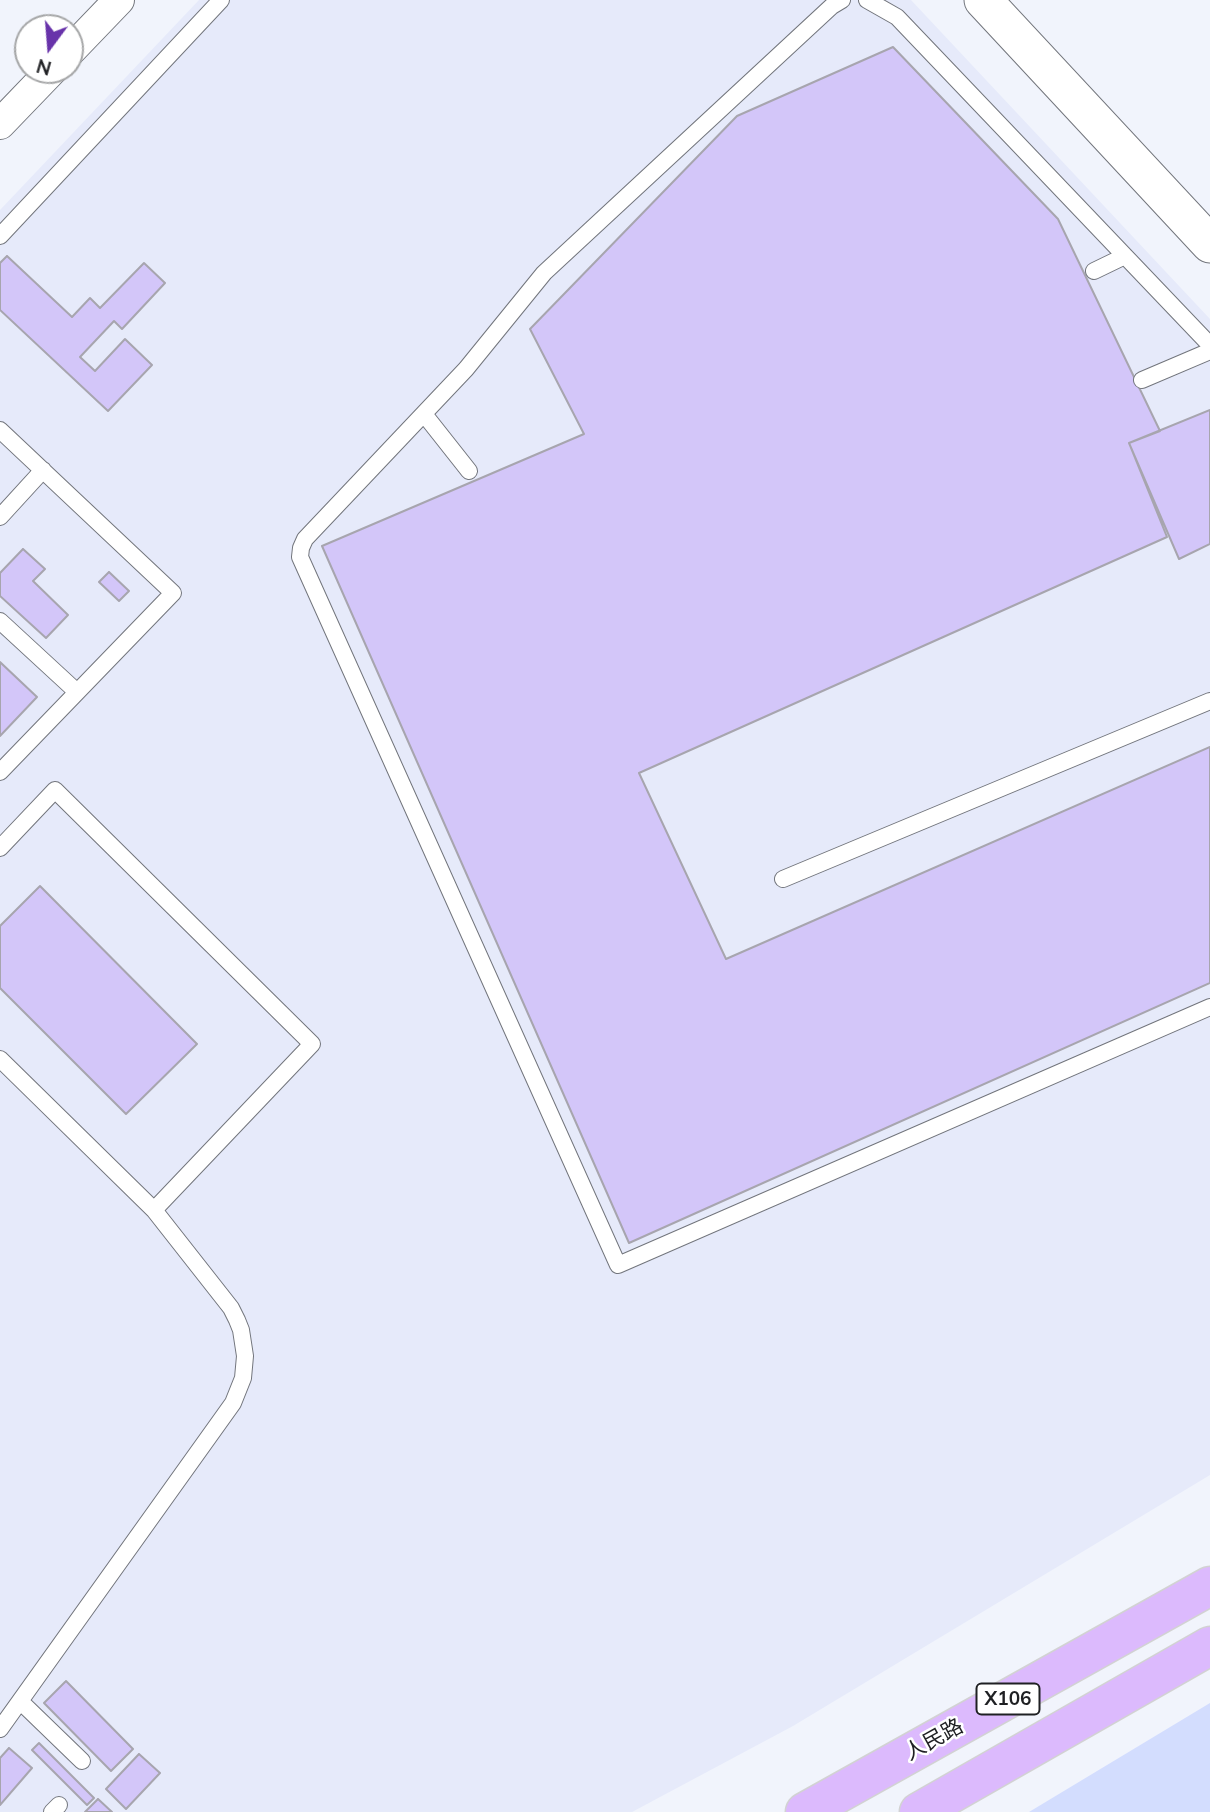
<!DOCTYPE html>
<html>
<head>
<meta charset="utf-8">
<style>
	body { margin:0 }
	#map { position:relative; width:1210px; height:1812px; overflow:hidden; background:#f1f4fc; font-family:Mulish,sans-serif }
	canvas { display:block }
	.north { position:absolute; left:14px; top:14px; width:70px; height:70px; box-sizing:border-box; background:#fff; border:2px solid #a5a6a7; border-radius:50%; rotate:196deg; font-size:19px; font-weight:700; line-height:28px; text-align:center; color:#1f2023 }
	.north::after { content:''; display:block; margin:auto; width:24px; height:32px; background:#6833aa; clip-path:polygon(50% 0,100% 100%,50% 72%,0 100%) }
</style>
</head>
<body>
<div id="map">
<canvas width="1210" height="1812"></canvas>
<div class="north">N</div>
</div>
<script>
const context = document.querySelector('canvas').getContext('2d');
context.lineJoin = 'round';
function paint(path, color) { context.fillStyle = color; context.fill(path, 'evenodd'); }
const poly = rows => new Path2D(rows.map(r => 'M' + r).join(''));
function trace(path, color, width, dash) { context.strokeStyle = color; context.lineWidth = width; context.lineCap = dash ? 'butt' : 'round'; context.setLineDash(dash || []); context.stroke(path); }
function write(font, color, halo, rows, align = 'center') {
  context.font = font + ' Mulish,"Noto Sans SC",sans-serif'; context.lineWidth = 5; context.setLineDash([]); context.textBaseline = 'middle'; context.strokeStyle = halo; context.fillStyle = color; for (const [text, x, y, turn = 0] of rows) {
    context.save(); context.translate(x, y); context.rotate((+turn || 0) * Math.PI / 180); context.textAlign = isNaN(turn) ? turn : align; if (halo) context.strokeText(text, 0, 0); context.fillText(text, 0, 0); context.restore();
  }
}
const built = poly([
	[199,0,911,0,1210,319,1210,1475,793,1726,632,1812,0,1812,0,210]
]);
const green = poly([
	[1210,1703,1210,1812,1029,1812]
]);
const building = poly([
	[893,47,1058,219,1160,431,1129,443,1167,537,639,773,726,959,1210,747,1210,983,629,1243,322,546,584,434,530,329,737,116,893,47],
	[7,256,72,317,90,298,100,308,144,263,165,283,122,329,114,321,80,357,95,371,125,339,152,365,108,411,0,310,0,263,7,256],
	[1210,410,1210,544,1179,559,1129,443,1210,410],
	[23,549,45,569,33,581,68,615,46,638,0,596,0,573,23,549],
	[109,572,129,591,119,601,99,582,109,572],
	[0,662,37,697,0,736,0,662],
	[40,886,197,1044,126,1114,0,988,0,926,40,886],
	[66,1681,133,1749,111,1771,44,1703,66,1681],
	[39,1743,94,1798,87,1805,32,1750,39,1743],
	[9,1748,32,1768,0,1805,0,1758,9,1748],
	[139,1754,160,1773,126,1809,106,1789,139,1754],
	[98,1799,112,1812,85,1812,98,1799]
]);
const service = poly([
	[842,0,832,6,544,273,466,369,305,539,301,548,300,557,618,1265,1210,1007],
	[867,0,897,17,1210,345],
	[0,236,221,0],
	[1094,271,1125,256],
	[1142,380,1210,351],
	[424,414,469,471],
	[0,430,173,593,0,772],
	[0,517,43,470],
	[0,621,77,692],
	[0,848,55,790,312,1044,154,1210,0,1059],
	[783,879,1210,701],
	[21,1702,82,1761],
	[0,1729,233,1403,243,1378,245,1356,241,1330,237,1320,231,1308,154,1210],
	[52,1812,59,1805]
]);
const minor = poly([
	[70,51,119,0],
	[0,124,52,70]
]);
const tertiary = poly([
	[983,0,1210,244]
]);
const primary = poly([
	[805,1812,1210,1586],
	[919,1812,1210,1646]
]);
const shields = [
	[1008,1699,63]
];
const shieldNames = [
	["X106",1008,1699]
];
const streetNames = [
	["人民路",934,1740,-29]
];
paint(built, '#e6eafa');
paint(green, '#d3ddfe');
paint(building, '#d3c6f9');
trace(building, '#a7a5ae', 2);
trace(service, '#72757c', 18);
trace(minor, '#72757c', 32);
trace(tertiary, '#72757c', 39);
trace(primary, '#d2d2d3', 41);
trace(service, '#fff', 16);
trace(minor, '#fff', 30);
trace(tertiary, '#fff', 37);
trace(primary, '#dcbafd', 38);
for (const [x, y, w] of shields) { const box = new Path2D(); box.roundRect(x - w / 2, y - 15.5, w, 31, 5); context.fillStyle = '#fff'; context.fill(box); trace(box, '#1f2023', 2); }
write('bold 19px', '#1f2023', null, shieldNames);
write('21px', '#1f2023', '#fff', streetNames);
</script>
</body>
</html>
